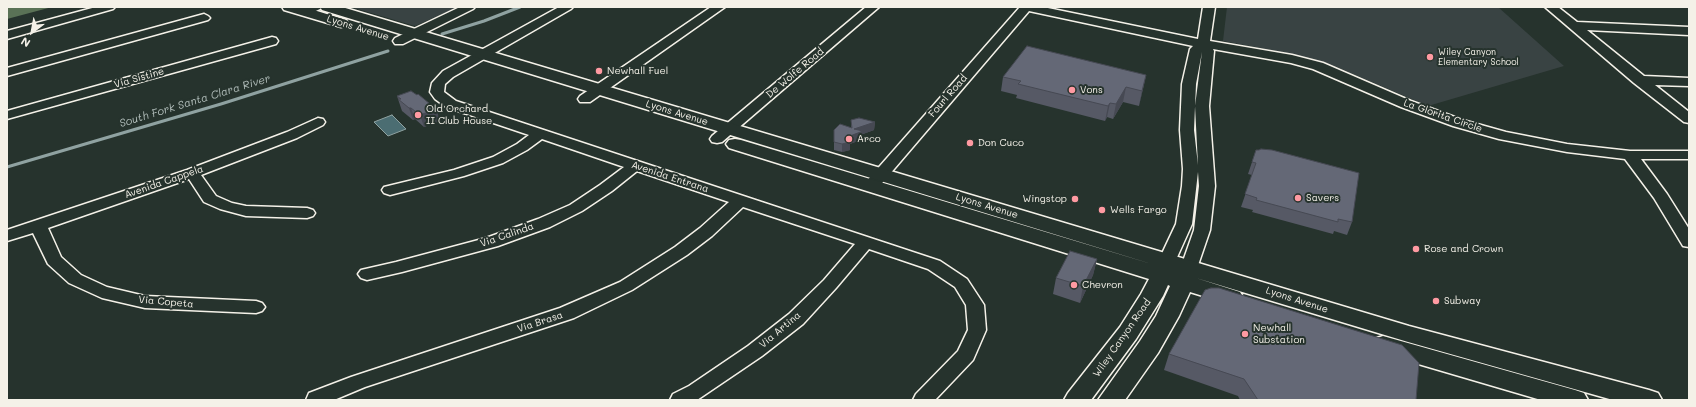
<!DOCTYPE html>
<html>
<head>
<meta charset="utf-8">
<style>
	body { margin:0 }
	#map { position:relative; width:1696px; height:407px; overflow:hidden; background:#26332d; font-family:Mali,sans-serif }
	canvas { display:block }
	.frame { position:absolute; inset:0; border:8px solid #f4f1e8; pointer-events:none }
	.north { position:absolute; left:12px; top:12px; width:40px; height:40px; -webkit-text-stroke:3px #26332d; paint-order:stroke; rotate:212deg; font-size:11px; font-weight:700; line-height:16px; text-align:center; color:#f4f1e8 }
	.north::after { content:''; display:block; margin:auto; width:14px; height:18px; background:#f4f1e8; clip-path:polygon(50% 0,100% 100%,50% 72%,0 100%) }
</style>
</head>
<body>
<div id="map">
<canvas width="1696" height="407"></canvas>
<div class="frame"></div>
<div class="north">N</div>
</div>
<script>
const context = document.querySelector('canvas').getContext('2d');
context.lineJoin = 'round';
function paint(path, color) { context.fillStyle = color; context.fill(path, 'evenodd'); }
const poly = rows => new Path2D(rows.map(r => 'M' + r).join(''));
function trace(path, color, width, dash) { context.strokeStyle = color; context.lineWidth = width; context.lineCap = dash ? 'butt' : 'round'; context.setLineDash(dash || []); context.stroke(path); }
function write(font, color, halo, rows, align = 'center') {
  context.font = font + ' Mali,sans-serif'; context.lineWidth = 4; context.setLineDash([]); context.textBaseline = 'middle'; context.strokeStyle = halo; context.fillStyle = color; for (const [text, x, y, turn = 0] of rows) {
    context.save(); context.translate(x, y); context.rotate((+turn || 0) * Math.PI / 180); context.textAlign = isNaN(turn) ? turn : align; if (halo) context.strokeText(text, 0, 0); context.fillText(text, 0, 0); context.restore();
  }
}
const built = poly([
	[351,7,458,7,415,26],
	[1227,7,1498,7,1564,66,1428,106,1334,66,1315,60,1282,52,1223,41]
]);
const green = poly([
	[7,7,52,7,7,19]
]);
const water = poly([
	[392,115,406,129,388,136,374,122,392,115]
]);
const stream = poly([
	[442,34,484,21,520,7],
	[7,167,221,104,388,51]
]);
const minor = poly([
	[96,7,115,7,113,9,7,39,7,31,96,7],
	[307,7,322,7,320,9,309,14,301,14,299,12,301,10,307,7],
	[460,7,475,7,473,9,403,44,395,44,393,41,395,38,460,7],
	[559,7,573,7,571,9,453,77,445,84,444,92,456,101,940,261,967,279,984,305,986,330,973,360,935,400,913,400,916,394,958,351,968,330,966,305,955,287,928,269,869,249,836,288,803,324,762,356,697,400,670,400,673,394,689,386,748,346,789,314,824,280,855,244,743,207,712,236,687,255,632,290,574,318,365,387,334,400,306,400,309,393,351,377,560,308,620,282,675,247,700,228,729,202,637,171,612,191,582,211,550,227,498,246,402,272,367,280,361,278,358,274,361,270,396,262,486,238,538,219,570,205,600,185,624,167,542,139,527,150,503,163,464,176,390,195,384,193,382,190,384,187,454,170,493,157,517,144,529,135,446,107,435,99,430,92,432,83,443,71,559,7],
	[711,7,725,7,590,102,580,102,578,99,580,96,711,7],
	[866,7,879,7,722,142,717,143,712,142,710,139,712,136,866,7],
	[1020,7,1043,7,1198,39,1203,7,1215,7,1210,41,1292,55,1323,63,1411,101,1463,120,1506,132,1567,144,1630,151,1689,151,1689,159,1641,159,1667,194,1689,229,1689,247,1683,246,1654,198,1625,159,1567,152,1499,139,1453,126,1401,107,1313,69,1291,63,1213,49,1214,51,1209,106,1215,186,1210,230,1196,271,1190,273,1184,271,1181,267,1194,230,1199,186,1198,172,1192,224,1174,264,1168,266,1162,264,1159,260,1176,224,1182,186,1183,169,1180,130,1182,84,1190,49,1193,46,1029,11,877,189,871,191,865,189,863,186,865,183,1020,7],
	[1202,52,1195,106,1198,165,1194,130,1196,84,1202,52],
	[1545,7,1558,7,1577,22,1689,27,1689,35,1587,30,1644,76,1689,78,1689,86,1655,85,1689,112,1689,123,1684,122,1634,83,1545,7],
	[204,14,208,16,210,18,208,20,7,76,7,68,204,14],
	[272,37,276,38,278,41,276,44,7,119,7,111,272,37],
	[318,118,323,119,325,122,323,125,297,138,201,175,216,196,232,203,246,206,307,208,313,210,315,213,313,216,307,218,246,216,220,209,204,202,189,179,48,228,61,257,81,275,107,287,145,296,256,301,262,303,265,307,262,311,256,313,145,308,102,298,69,283,48,264,33,233,7,241,7,230,187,170,287,132,318,118]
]);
const major = poly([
	[282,7,304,7,346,20,348,23,346,26,341,27,284,10,282,7],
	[320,7,342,7,1409,326,1649,390,1658,393,1662,400,1613,400,1408,342,1196,278,1240,292,1243,297,1240,302,1232,305,1190,292,1179,316,1158,353,1125,400,1098,400,1140,341,1156,316,1170,286,1168,285,1163,296,1136,339,1091,400,1064,400,1068,393,1120,327,1141,294,1149,279,729,148,726,144,729,140,735,139,741,140,1155,265,322,10,320,7],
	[1383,336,1575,390,1584,393,1588,400,1541,400,1374,351,1371,345,1374,339,1383,336]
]);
const wall = poly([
	[1146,75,1139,106,1123,102,1113,119,1107,117,1105,121,1016,98,1017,95,1001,91,1003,77],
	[397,96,436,109,440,121,424,127,415,119,413,120,402,111],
	[851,120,875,122,874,130,863,134,863,139,850,144,850,150,842,152,834,150,834,130,851,128],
	[1256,150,1352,222,1347,235,1334,231,1333,234,1252,212,1253,210,1241,207,1252,175,1248,174],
	[1097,259,1093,275,1080,303,1053,294,1056,278],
	[1169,354,1416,400,1240,400,1238,396,1164,370]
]);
const shadedWall = poly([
	[1146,75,1143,89,1139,106,1142,91],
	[1126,87,1123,102,1113,119,1116,104],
	[1110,103,1107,117,1105,121,1108,106],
	[409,108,411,108,415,119,413,120],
	[436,109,440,121,424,127,420,115],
	[875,122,874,130,863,134,863,139,850,144,850,150,842,152,842,144,850,136,854,129],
	[1097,259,1093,275,1080,303,1083,286]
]);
const building = poly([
	[1027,46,1146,75,1142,91,1126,87,1116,104,1110,103,1108,106,1018,84,1021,81,1003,77,1027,46],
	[411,91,417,95,418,94,436,109,420,115,411,108,409,108,398,99,401,99,397,96,411,91],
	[859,118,875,122,854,129,863,131,850,136,850,142,842,144,834,142,834,130,840,124,852,128,851,120,859,118],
	[1261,149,1272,150,1359,173,1352,222,1338,219,1338,222,1256,200,1257,198,1245,194,1256,163,1252,162,1256,150,1259,150,1261,149],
	[1070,251,1097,259,1083,286,1056,278,1070,251],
	[1211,288,1219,288,1402,345,1419,363,1416,400,1258,400,1244,379,1169,354,1205,290,1211,288]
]);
const markers = [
	[1430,57,4,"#ff9aa2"],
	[599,71,4,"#ff9aa2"],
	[1072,90,4,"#ff9aa2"],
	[418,115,4,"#ff9aa2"],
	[849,139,4,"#ff9aa2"],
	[970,143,4,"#ff9aa2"],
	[1298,198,4,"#ff9aa2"],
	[1075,199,4,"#ff9aa2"],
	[1102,210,4,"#ff9aa2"],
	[1416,249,4,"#ff9aa2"],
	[1074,285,4,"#ff9aa2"],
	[1436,301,4,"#ff9aa2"],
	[1245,334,4,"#ff9aa2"]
];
const farPoinames = [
	["Wiley Canyon",1438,52],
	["Elementary School",1438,62]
];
const streetNames = [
	["Lyons Avenue",358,28,17],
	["De Wolfe Road",795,73,-40],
	["Via Sistine",139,78,-16],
	["Fourl Road",948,96,-49],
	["Lyons Avenue",677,113,17],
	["La Glorita Circle",1443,116,19],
	["Avenida Entrana",670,177,18],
	["Avenida Cappela",164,182,-19],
	["Lyons Avenue",987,206,17],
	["Via Calinda",507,235,-19],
	["Lyons Avenue",1297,300,18],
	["Via Copeta",166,302,5],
	["Via Brasa",540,322,-18],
	["Via Artina",780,330,-40],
	["Wiley Canyon Road",1122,338,-55]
];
const poiNames = [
	["Newhall Fuel",607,71],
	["Vons",1080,90],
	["Old Orchard",426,109],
	["II Club House",426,121],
	["Arco",857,139],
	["Don Cuco",978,143],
	["Savers",1306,198],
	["Wingstop",1067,199,"right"],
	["Wells Fargo",1110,210],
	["Rose and Crown",1424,249],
	["Chevron",1082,285],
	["Subway",1444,301],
	["Newhall",1253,328],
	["Substation",1253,340]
];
const waterNames = [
	["South Fork Santa Clara River",195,101,-17]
];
paint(built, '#394343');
paint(green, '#5a7256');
paint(water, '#4b6d72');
trace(water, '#8fa2a1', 1);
trace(stream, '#8fa2a1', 3);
trace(minor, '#f4f1e8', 3);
trace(major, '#f4f1e8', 3);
paint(minor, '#26332d');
paint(major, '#26332d');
paint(wall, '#565965');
paint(shadedWall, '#464953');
paint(building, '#646876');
trace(building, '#464953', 1);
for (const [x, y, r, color] of markers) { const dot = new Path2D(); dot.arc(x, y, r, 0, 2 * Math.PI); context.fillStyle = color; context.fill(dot); trace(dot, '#26332d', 1.5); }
write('9px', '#f4f1e8', '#26332d', farPoinames, 'left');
write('10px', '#f4f1e8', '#26332d', streetNames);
write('10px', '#f4f1e8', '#26332d', poiNames, 'left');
write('italic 11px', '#b0bcb9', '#26332d', waterNames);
</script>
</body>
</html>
